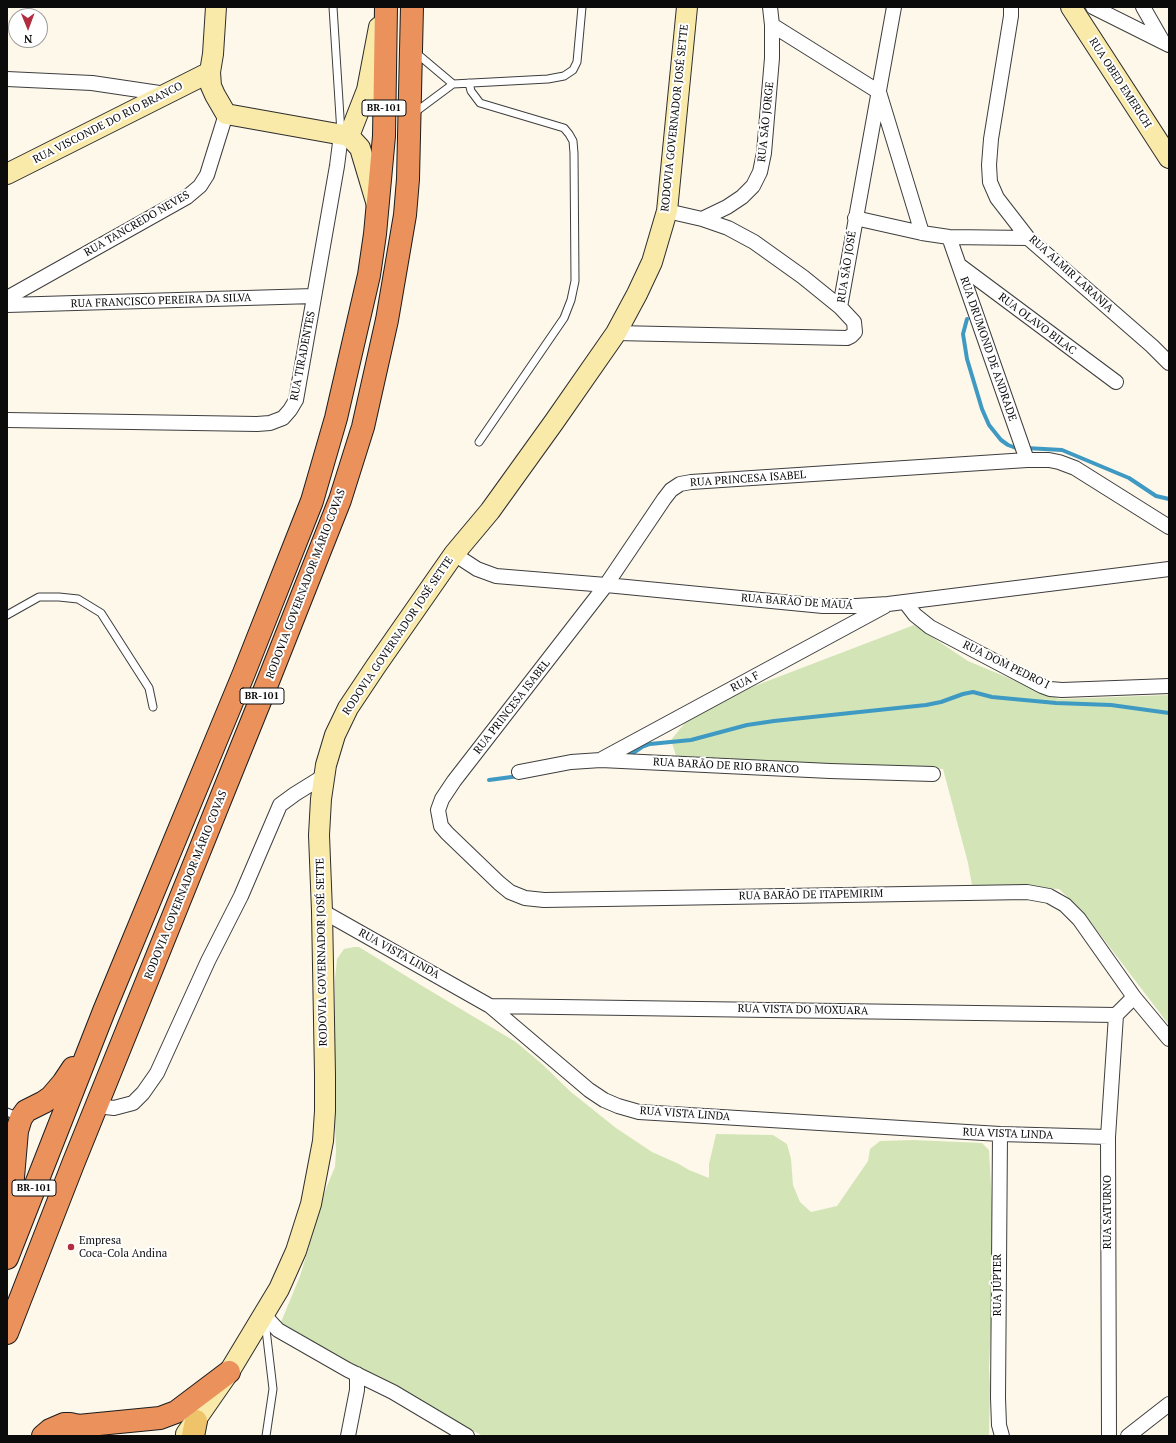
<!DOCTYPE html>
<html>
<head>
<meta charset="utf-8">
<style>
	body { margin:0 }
	#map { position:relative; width:1176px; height:1443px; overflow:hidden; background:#fef8eb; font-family:"PT Serif",serif }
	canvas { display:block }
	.frame { position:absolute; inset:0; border:8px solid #0b0b0b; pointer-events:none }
	.north { position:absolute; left:8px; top:8px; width:40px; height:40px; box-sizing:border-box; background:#fff; border:1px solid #9d9d9d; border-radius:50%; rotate:179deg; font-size:11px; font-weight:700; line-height:16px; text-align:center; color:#0b0b0b }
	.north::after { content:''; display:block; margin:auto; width:14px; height:18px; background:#b12d3f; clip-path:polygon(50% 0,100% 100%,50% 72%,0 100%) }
</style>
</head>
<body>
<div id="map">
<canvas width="1176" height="1443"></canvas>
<div class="frame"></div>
<div class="north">N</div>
</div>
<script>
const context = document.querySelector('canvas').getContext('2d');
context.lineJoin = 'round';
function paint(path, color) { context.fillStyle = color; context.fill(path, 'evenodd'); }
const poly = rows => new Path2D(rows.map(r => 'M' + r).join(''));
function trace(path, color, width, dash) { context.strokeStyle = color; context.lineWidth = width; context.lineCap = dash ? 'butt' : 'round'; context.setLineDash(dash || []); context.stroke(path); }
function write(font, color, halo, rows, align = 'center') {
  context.font = font + ' "PT Serif",serif'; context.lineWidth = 4; context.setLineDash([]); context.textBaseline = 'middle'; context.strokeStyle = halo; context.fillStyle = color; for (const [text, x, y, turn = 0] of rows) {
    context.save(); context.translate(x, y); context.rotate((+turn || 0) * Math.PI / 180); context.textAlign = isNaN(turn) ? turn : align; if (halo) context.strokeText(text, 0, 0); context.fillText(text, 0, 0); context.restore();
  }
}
const green = poly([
	[914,625,968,661,1059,699,1169,695,1169,1025,1083,912,1059,889,972,885,968,863,943,769,677,759,671,740,697,708],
	[354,947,359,947,424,987,516,1042,542,1064,571,1092,616,1128,652,1152,679,1164,689,1170,709,1178,709,1164,716,1134,773,1135,787,1144,791,1159,793,1185,800,1202,811,1212,837,1206,868,1161,870,1149,880,1141,913,1140,982,1143,989,1150,993,1222,991,1239,994,1268,989,1367,990,1386,989,1436,483,1436,284,1333,279,1327,300,1276,314,1230,317,1215,327,1186,335,1167,336,1151,335,1126,335,979,337,959,344,949]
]);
const stream = poly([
	[967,319,963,334,967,359,982,409,989,425,1001,440,1008,445,1016,448,1019,448],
	[1026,448,1062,450,1129,478,1156,496,1169,499],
	[627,757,642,747,650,744,691,740,747,725,774,721,926,705,941,702,963,694,973,692,992,697,1056,703,1111,705,1169,713],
	[489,780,519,776]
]);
const lane = poly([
	[333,7,341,133],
	[469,83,471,91,480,103,564,128,569,134,573,141,574,153,575,281,571,300,564,318,479,442],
	[453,84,548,79,564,76,573,70,577,62,582,7],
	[414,113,453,84,415,52],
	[7,615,39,597,59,597,78,599,101,613,149,688,153,707],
	[7,1112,19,1117],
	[265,1321,273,1389,266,1436]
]);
const street = poly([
	[1011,7,1011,16,991,139,989,165,990,182,997,198,1028,238,1152,346,1169,363],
	[1093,7,1169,45],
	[1143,7,1163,42],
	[772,25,879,92,922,233],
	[7,79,92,83,166,94],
	[667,211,702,219,727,207,742,197,753,186,760,172,764,153,772,58,772,25,770,7],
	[855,218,922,233,949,237,1028,238],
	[702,219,728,228,754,242,803,277,840,307],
	[949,237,1027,460],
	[959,265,1116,382],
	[7,298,187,197,200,186,207,175,226,114],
	[7,305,314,296],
	[616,333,847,338,851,336,855,332,854,322,840,307,894,7],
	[7,420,257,424,270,423,283,418,290,410,296,400,337,166,341,135],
	[1169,527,1075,468,1059,462,1049,460,1027,460,691,482,680,484,671,490,664,499,606,585,454,781,442,799,438,810,441,826,447,833,499,883,510,892,525,898,544,900,1027,892,1049,896,1065,905,1079,919,1134,997,1169,1039],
	[454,554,477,569,496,576,606,585,823,606,856,606,888,604,1169,569],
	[905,602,915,615,930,627,1042,686,1050,689,1062,690,1169,686],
	[602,759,885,606],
	[519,772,571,762,601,760,830,771,933,774],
	[322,911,490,1006,589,1090,604,1100,618,1106,639,1112,1000,1134,1108,1137],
	[490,1006,1116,1015],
	[97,1106,114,1108,133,1103,143,1093,157,1073,208,961,241,896,280,805,295,794,324,776],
	[1000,1134,998,1398,999,1425,1002,1436],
	[264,1315,278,1330,348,1370,393,1392,467,1436],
	[348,1436,357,1390,357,1374],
	[1109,1436,1108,1137,1116,1015,1134,997],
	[1128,1436,1169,1404]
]);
const secondary = poly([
	[216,7,213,54,210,72,211,86,215,95,226,114,349,136,360,148,377,205],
	[1071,7,1169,158],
	[349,136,367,90,379,27],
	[7,174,210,72],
	[186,1434,229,1372,279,1289,296,1251,311,1204,323,1141,325,1111,325,1075,322,911,319,835,321,799,326,765,335,735,348,708,376,666,454,554,490,511,554,422,616,333,637,294,652,262,667,211,687,7]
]);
const primary = poly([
	[193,1436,196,1421]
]);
const highway = poly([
	[7,1216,12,1189,17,1131,21,1118,26,1111,44,1102,51,1097,63,1083,73,1068],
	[7,1258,104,1011,244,673,312,501,336,418,369,275,375,234,384,136,386,7],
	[7,1333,73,1164,269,679,340,500,363,427,387,320,405,215,408,179,412,7],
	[78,1426,160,1418,176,1412,229,1372],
	[43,1436,50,1430,64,1424,70,1424,91,1429]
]);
const markers = [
	[71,1247,4,"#b12d3f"]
];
const shields = [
	[384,108,44],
	[262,696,44],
	[34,1188,44]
];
const shieldNames = [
	["BR-101",384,108],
	["BR-101",262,696],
	["BR-101",34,1188]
];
const streetNames = [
	["RUA OBED EMERICH",1120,83,57],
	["RODOVIA GOVERNADOR JOSÉ SETTE",675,118,-84],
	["RUA SÃO JORGE",766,122,-84],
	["RUA VISCONDE DO RIO BRANCO",108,123,-27],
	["RUA TANCREDO NEVES",137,224,-30],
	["RUA SÃO JOSÉ",847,267,-81],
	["RUA ALMIR LARANJA",1071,274,42],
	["RUA FRANCISCO PEREIRA DA SILVA",161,301,-2],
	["RUA OLAVO BILAC",1037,324,37],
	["RUA DRUMOND DE ANDRADE",988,349,71],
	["RUA TIRADENTES",303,356,-79],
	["RUA PRINCESA ISABEL",748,479,-4],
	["RODOVIA GOVERNADOR MÁRIO COVAS",306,584,-69],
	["RUA BARÃO DE MAUÁ",797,602,4],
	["RODOVIA GOVERNADOR JOSÉ SETTE",398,636,-56],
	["RUA DOM PEDRO I",1006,665,26],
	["RUA F",745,682,-28],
	["RUA PRINCESA ISABEL",512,707,-52],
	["RUA BARÃO DE RIO BRANCO",726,766,3],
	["RODOVIA GOVERNADOR MÁRIO COVAS",186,885,-68],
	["RUA BARÃO DE ITAPEMIRIM",811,895,-1],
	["RODOVIA GOVERNADOR JOSÉ SETTE",322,952,-91],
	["RUA VISTA LINDA",399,954,29],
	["RUA VISTA DO MOXUARA",803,1010,1],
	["RUA VISTA LINDA",685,1114,4],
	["RUA VISTA LINDA",1008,1134,2],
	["RUA SATURNO",1108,1212,-90],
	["RUA JÚPTER",998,1285,-90]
];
const poiNames = [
	["Empresa",79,1241],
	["Coca-Cola Andina",79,1254]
];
paint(green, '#d3e5b7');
trace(stream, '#3f9ac3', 4);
trace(lane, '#3e3e3e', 9);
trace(street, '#3e3e3e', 16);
trace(secondary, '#2d2d2d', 22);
trace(primary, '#1c1c1c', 24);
trace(highway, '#1c1c1c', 24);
trace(lane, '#fff', 7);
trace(street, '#fff', 14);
trace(secondary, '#f9eaaa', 20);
trace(primary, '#efc369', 22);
trace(highway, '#ea915c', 22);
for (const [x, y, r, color] of markers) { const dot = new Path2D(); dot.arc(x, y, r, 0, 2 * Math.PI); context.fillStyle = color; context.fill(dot); trace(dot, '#fff', 1.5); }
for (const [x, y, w] of shields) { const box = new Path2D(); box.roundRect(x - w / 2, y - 8, w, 16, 3); context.fillStyle = '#fff'; context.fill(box); trace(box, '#0b0b0b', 1); }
write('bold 10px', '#0b0b0b', null, shieldNames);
write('11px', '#0b0b0b', '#fff', streetNames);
write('11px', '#0b0b0b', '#fff', poiNames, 'left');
</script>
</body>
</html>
